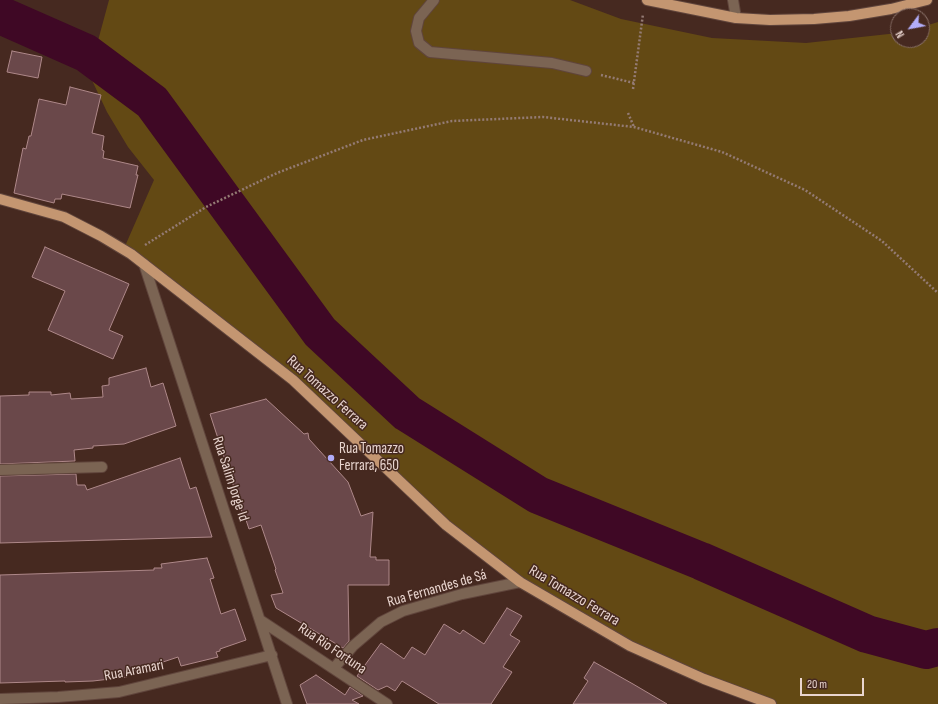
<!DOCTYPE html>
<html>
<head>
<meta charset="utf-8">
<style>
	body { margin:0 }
	#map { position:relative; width:938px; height:704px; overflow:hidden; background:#462920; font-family:"Sofia Sans Condensed",sans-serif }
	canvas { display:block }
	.north { position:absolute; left:890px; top:8px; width:40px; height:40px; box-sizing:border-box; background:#462920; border:1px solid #876e66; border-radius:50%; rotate:238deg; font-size:11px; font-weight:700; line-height:16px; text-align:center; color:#e9d5cf }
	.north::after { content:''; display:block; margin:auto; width:14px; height:18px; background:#b2adf9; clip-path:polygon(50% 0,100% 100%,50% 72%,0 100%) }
	.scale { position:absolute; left:800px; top:678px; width:64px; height:18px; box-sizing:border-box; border:2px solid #e9d5cf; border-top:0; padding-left:5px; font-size:12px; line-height:14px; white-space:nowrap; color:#e9d5cf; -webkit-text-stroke:3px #462920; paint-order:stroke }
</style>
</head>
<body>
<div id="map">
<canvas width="938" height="704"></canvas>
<div class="north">N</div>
<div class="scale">20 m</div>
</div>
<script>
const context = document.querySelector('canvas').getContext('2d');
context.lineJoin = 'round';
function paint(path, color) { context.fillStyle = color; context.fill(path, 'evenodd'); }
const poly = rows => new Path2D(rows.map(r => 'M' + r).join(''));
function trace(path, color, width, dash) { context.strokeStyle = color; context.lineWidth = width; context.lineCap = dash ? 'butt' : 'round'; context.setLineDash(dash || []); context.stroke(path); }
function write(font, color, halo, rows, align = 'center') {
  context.font = font + ' "Sofia Sans Condensed",sans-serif'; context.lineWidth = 3; context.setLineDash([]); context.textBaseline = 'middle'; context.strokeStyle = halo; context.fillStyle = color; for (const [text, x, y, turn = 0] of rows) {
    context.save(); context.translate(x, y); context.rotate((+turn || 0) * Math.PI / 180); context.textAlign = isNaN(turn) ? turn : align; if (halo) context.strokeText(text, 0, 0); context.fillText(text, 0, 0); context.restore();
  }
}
const green = poly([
	[109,0,570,0,621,19,712,38,806,43,898,33,898,40,922,40,922,27,938,22,938,704,760,704,528,591,473,552,400,489,279,370,122,253,154,180,128,147,107,112,89,74]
]);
const river = poly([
	[0,15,86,53,152,102,320,332,407,413,538,495,701,561,867,634,926,650,938,647]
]);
const building = poly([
	[12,51,42,57,38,78,7,72,12,51],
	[70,87,101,95,92,133,104,136,102,150,104,151,103,158,138,166,136,175,138,175,130,208,62,194,61,199,55,199,54,203,14,193,23,148,26,149,29,136,31,136,39,99,66,105,70,87],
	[45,247,129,284,109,330,123,336,113,359,48,330,65,291,32,277,45,247],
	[146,368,151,387,163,383,176,426,124,444,93,446,93,448,74,450,75,461,0,464,0,396,29,395,29,392,51,392,51,395,70,393,71,399,103,397,102,386,109,385,109,378,146,368],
	[266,399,304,434,308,433,309,439,348,482,361,516,373,512,370,557,376,557,376,560,389,560,389,585,348,585,349,641,343,648,276,608,271,595,283,593,275,570,276,569,261,525,249,529,245,517,244,518,210,414,266,399],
	[180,458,190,489,196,487,212,537,0,543,0,476,76,474,77,485,85,485,87,490,180,458],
	[207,558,214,578,210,579,221,614,235,609,246,640,220,649,220,651,216,652,218,657,181,666,178,657,127,674,127,677,93,681,65,682,65,681,0,683,0,575,154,570,154,568,162,568,161,564,207,558],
	[507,608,522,616,510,635,520,641,503,667,512,672,491,704,439,704,402,681,395,691,387,686,378,690,357,676,381,643,404,659,412,647,425,655,444,624,460,634,463,630,484,644,507,608],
	[594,662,633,684,667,704,573,704,588,681,584,678,594,662],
	[316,675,345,695,350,687,363,696,352,700,359,704,307,704,300,685,316,675]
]);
const path = poly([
	[601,75,634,83],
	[633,89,643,14],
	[628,113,634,127],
	[145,245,206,207,277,173,363,140,452,121,543,117,634,127,722,152,805,190,882,241,938,293]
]);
const service = poly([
	[434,0,419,18,416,31,419,43,430,52,552,63,586,71]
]);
const minor = poly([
	[733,0,736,18],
	[144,264,287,704],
	[0,470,102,467],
	[260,620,387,704],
	[334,668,353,646,381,622,403,611,462,594,520,582],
	[0,699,58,697,119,692,272,655]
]);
const primary = poly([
	[647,0,736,18,770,20,814,19,849,16,891,9,927,0],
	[0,199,64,217,101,236,131,254,293,380,446,525,520,582,630,646,704,679,771,704]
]);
const markers = [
	[331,458,4,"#b2adf9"]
];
const streetNames = [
	["Rua Tomazzo Ferrara",327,393,42],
	["Rua Salim Jorge Id",230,479,72],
	["Rua Fernandes de Sá",437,589,-16],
	["Rua Tomazzo Ferrara",574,596,31],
	["Rua Rio Fortuna",332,649,34],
	["Rua Aramari",134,671,-11]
];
const poiNames = [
	["Rua Tomazzo",339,449],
	["Ferrara, 650",339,466]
];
paint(green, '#634914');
trace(river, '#3f0825', 38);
paint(building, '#6a484a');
trace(building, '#ae8889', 1);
trace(service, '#60453c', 12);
trace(minor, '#60453c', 12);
trace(primary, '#60453c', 12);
trace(path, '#947b74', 2.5, [2, 2]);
trace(service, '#7b6453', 10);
trace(minor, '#7b6453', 10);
trace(primary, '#c49671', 10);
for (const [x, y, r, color] of markers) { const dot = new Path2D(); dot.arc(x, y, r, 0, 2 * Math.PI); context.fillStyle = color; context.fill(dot); trace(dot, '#462920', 1.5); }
write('15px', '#e9d5cf', '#462920', streetNames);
write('15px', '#e9d5cf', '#462920', poiNames, 'left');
</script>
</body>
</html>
